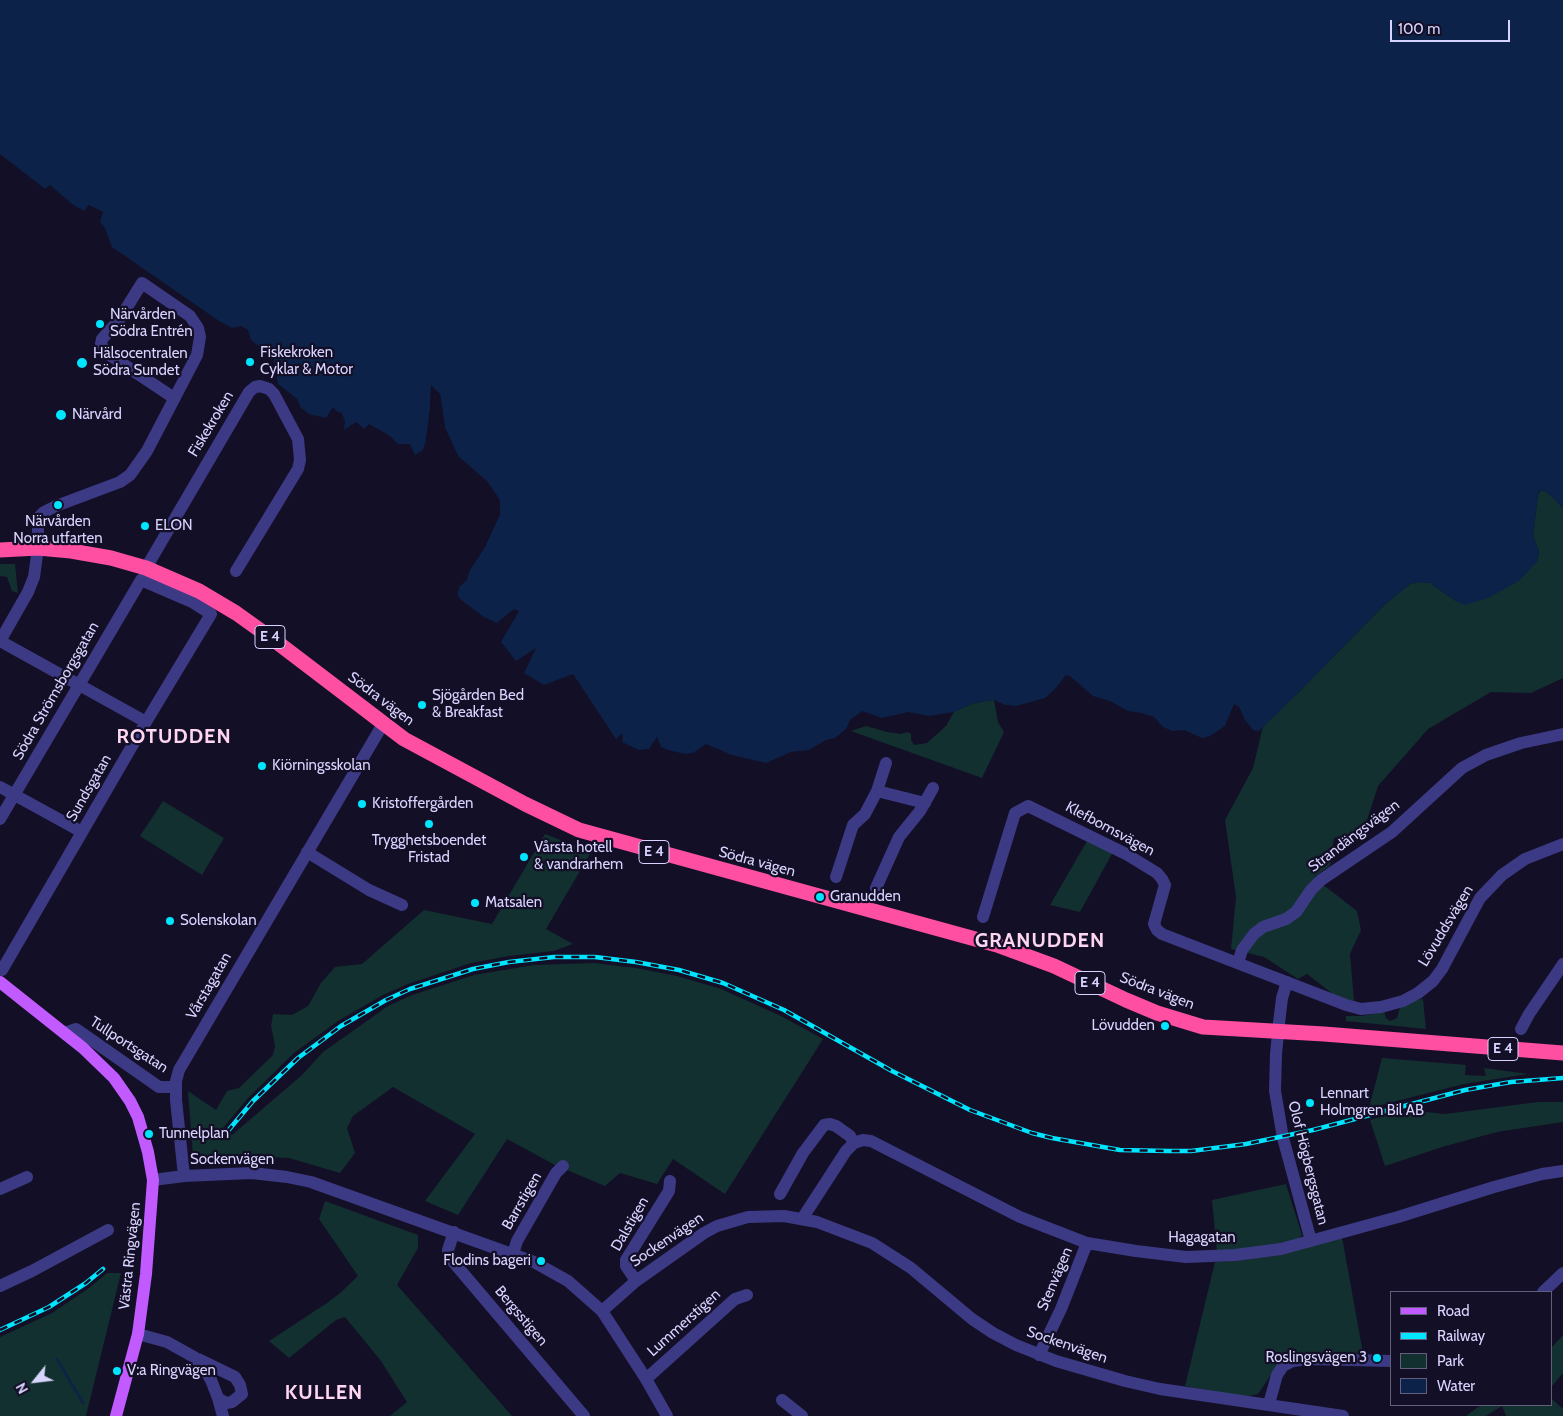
<!DOCTYPE html>
<html>
<head>
<meta charset="utf-8">
<style>
	body { margin:0 }
	#map { position:relative; width:1563px; height:1416px; overflow:hidden; background:#130f26; font-family:Cabin,sans-serif }
	canvas { display:block }
	.legend { position:absolute; left:1390px; top:1291px; width:162px; height:115px; box-sizing:border-box; background:#130f26; border:1px solid #625e7d; margin:0; padding:6px 9px; list-style:none; font-size:15px; color:#d9d4ff }
	.legend li { display:flex; align-items:center; gap:10px; height:25px }
	.legend b { width:25px; border:1px solid #625e7d }
	.north { position:absolute; left:10px; top:1356px; width:50px; height:50px; -webkit-text-stroke:4px #130f26; paint-order:stroke; rotate:241deg; font-size:14px; font-weight:700; line-height:20px; text-align:center; color:#d9d4ff }
	.north::after { content:''; display:block; margin:auto; width:18px; height:22px; background:#d9d4ff; clip-path:polygon(50% 0,100% 100%,50% 72%,0 100%) }
	.scale { position:absolute; left:1390px; top:20px; width:120px; height:22px; box-sizing:border-box; border:2px solid #d9d4ff; border-top:0; padding-left:6px; font-size:15px; line-height:18px; white-space:nowrap; color:#d9d4ff; -webkit-text-stroke:4px #130f26; paint-order:stroke }
</style>
</head>
<body>
<div id="map">
<canvas width="1563" height="1416"></canvas>
<ul class="legend">
<li><b style="height:6px;background:#c25bff"></b>Road</li>
<li><b style="height:6px;background:#00e5ff"></b>Railway</li>
<li><b style="height:14px;background:#12302f"></b>Park</li>
<li><b style="height:14px;background:#0c2248"></b>Water</li>
</ul>
<div class="north">N</div>
<div class="scale">100 m</div>
</div>
<script>
const context = document.querySelector('canvas').getContext('2d');
context.lineJoin = 'round';
function paint(path, color) { context.fillStyle = color; context.fill(path, 'evenodd'); }
const poly = rows => new Path2D(rows.map(r => 'M' + r).join(''));
function trace(path, color, width, dash) { context.strokeStyle = color; context.lineWidth = width; context.lineCap = dash ? 'butt' : 'round'; context.setLineDash(dash || []); context.stroke(path); }
function write(font, color, halo, rows, align = 'center') {
  context.font = font + ' Cabin,sans-serif'; context.lineWidth = 4.5; context.setLineDash([]); context.textBaseline = 'middle'; context.strokeStyle = halo; context.fillStyle = color; for (const [text, x, y, turn = 0] of rows) {
    context.save(); context.translate(x, y); context.rotate((+turn || 0) * Math.PI / 180); context.textAlign = isNaN(turn) ? turn : align; if (halo) context.strokeText(text, 0, 0); context.fillText(text, 0, 0); context.restore();
  }
}
const green = poly([
	[1541,490,1547,492,1563,508,1563,678,1531,693,1491,692,1428,729,1378,786,1361,839,1346,835,1334,838,1330,866,1315,876,1317,880,1357,911,1361,930,1350,954,1354,1001,1338,998,1307,974,1298,979,1264,957,1231,949,1236,897,1225,820,1253,768,1263,726,1298,693,1384,605,1410,584,1418,582,1430,583,1456,601,1537,562,1539,552,1533,536,1538,495],
	[0,564,15,564,18,593,12,591,7,577,0,576],
	[994,700,998,722,1004,732,982,778,851,731,866,726,887,732,901,734,907,732,911,734,911,740,914,745,927,743,946,726,954,712,974,703],
	[163,801,224,838,202,875,140,836],
	[545,834,591,852,546,929,573,944,554,951,509,956,471,963,408,984,383,995,338,1021,294,1053,249,1097,223,1128,232,1135,302,1075,323,1052,388,1006,412,995,474,975,534,965,594,963,636,968,677,976,721,989,781,1016,823,1039,725,1194,673,1159,657,1184,620,1173,605,1186,555,1165,507,1139,458,1215,425,1201,475,1134,393,1087,353,1116,347,1128,355,1153,340,1173,289,1158,250,1156,193,1156,188,1091,216,1110,227,1091,239,1088,273,1055,275,1046,271,1026,273,1014,292,1015,308,1006,321,983,335,967,362,964,424,910,492,924],
	[1087,841,1113,852,1080,912,1050,905],
	[1423,999,1426,1029,1346,1021,1346,1016,1361,1016,1384,1012,1386,1018,1390,1021,1397,1018,1400,1007,1414,1000],
	[1382,1058,1466,1065,1465,1075,1486,1076,1484,1068,1528,1074,1464,1084,1369,1108],
	[1538,1102,1563,1102,1563,1122,1497,1132,1442,1147,1385,1166,1370,1120,1407,1110,1445,1114],
	[1286,1184,1302,1235,1297,1242,1217,1253,1212,1200],
	[325,1201,418,1235,418,1248,397,1285,512,1416,390,1416,407,1402,381,1361,345,1317,336,1320,289,1358,269,1341,327,1303,340,1293,358,1276,319,1219],
	[1342,1237,1363,1353,1302,1354,1285,1359,1273,1372,1258,1394,1244,1397,1185,1386,1215,1262,1243,1260],
	[107,1273,121,1273,86,1416,0,1416,0,1337,52,1313,89,1288],
	[1563,1335,1563,1373,1552,1386,1552,1347],
	[1552,1399,1563,1409,1563,1416,1506,1416,1502,1406,1486,1416,1466,1416,1481,1405,1552,1405]
]);
const water = poly([
	[0,0,1563,0,1563,508,1547,492,1540,490,1538,495,1533,536,1539,552,1537,562,1519,581,1488,598,1465,605,1456,601,1430,583,1418,582,1410,584,1384,605,1298,693,1259,731,1253,730,1245,720,1239,707,1234,704,1225,726,1210,736,1202,738,1184,730,1172,731,1163,727,1154,717,1142,713,1128,711,1110,701,1093,696,1071,677,1066,675,1055,689,1045,698,1016,706,1005,705,994,700,974,703,954,712,929,716,908,712,882,718,862,711,850,720,846,729,835,738,826,740,809,750,791,752,766,763,732,755,706,744,693,753,685,754,668,750,661,747,657,737,649,749,639,750,622,742,623,736,621,734,616,739,573,674,544,685,524,673,536,648,516,661,501,642,519,611,514,609,497,623,484,617,460,599,457,594,460,586,467,580,470,570,484,549,500,515,500,500,487,481,458,456,445,428,440,394,431,386,430,410,426,440,423,450,415,455,410,444,398,444,390,436,369,424,364,429,356,422,344,430,345,422,342,413,336,411,333,407,326,418,309,414,301,408,297,399,278,384,273,354,269,354,251,340,248,330,241,326,232,328,219,321,112,247,105,228,100,222,103,212,89,205,84,211,72,204,50,185,45,189,0,154]
]);
const pier = poly([
	[431,385,440,394,445,428,458,456,454,454,442,429,438,395,433,391,428,441,426,440,430,410]
]);
const stream = poly([
	[57,1359,83,1403]
]);
const minor = poly([
	[146,568,249,392,255,387,260,386,269,389,274,394,298,439,300,460,298,469,236,571],
	[0,641,28,592,34,577,38,548,38,518,44,512,56,506,120,482,130,475,147,451,197,355,200,337,198,328,190,316,142,283,119,320,102,339,101,344,105,352,174,398],
	[0,641,146,722],
	[0,787,82,832],
	[877,791,925,803],
	[0,819,141,580,192,602,211,614,146,722,2,970],
	[307,852,369,890,402,905],
	[836,877,853,825,865,814,877,791,886,763],
	[876,888,899,837,920,811,933,788],
	[983,917,1015,813,1028,806,1126,854,1157,873,1162,879,1165,885,1154,924,1157,930,1162,934,1346,1005,1361,1009,1381,1007,1403,1001,1418,993,1433,981,1442,969,1480,898,1502,875,1525,859,1563,844],
	[1238,963,1242,950,1254,934,1263,927,1286,919,1296,912,1311,890,1321,880,1392,832,1462,768,1486,755,1521,743,1563,734],
	[1287,982,1282,998,1279,1023,1276,1054,1275,1091,1283,1138,1311,1241],
	[1521,1029,1529,1014,1563,964],
	[65,1033,76,1029,159,1087,176,1087],
	[184,1176,176,1100,176,1081,179,1070,383,724],
	[153,1180,184,1176,252,1173,287,1177,311,1182,534,1262,568,1281,602,1311,646,1379,667,1416],
	[0,1189,27,1177],
	[780,1194,803,1153,824,1125,830,1124,836,1126,850,1136,854,1143],
	[802,1219,846,1151,854,1143,863,1140,871,1141,1020,1217,1087,1243,1136,1251,1186,1257,1235,1255,1281,1249,1398,1217,1494,1187,1542,1174,1563,1171],
	[454,1232,448,1250,450,1258,584,1416],
	[513,1254,517,1241,556,1173,563,1166],
	[636,1281,626,1266,626,1260,669,1191,670,1181],
	[0,1286,32,1271,108,1230],
	[1543,1292,1563,1273],
	[602,1311,636,1281,704,1233,717,1226,748,1217,784,1216,817,1222,872,1243,911,1268,972,1319,993,1333,1016,1345,1056,1361,1125,1381,1160,1389,1343,1416],
	[138,1334,167,1342,194,1357,204,1368,211,1380,218,1398,223,1416],
	[1039,1355,1061,1309,1087,1243],
	[198,1359,235,1377,240,1385,242,1394,232,1402,226,1403,218,1398],
	[646,1379,735,1299,747,1295],
	[782,1400,802,1416],
	[1269,1404,1277,1375,1283,1366,1293,1361,1309,1359,1392,1361]
]);
const major = poly([
	[0,982,83,1048,114,1078,130,1101,138,1117,148,1152,153,1180,146,1274,138,1334,116,1416]
]);
const highway = poly([
	[0,550,38,548,71,551,111,558,146,568,199,591,236,613,278,643,404,739,525,804,579,830,997,945,1054,966,1126,1000,1157,1013,1203,1027,1324,1034,1563,1053]
]);
const rail = poly([
	[227,1132,253,1101,298,1058,341,1026,386,1000,410,989,473,969,509,962,554,957,595,957,636,962,679,970,723,983,784,1010,892,1071,970,1110,1032,1133,1052,1138,1120,1150,1168,1151,1191,1151,1246,1144,1313,1130,1465,1090,1511,1082,1563,1078],
	[0,1330,49,1307,86,1283,103,1269]
]);
const markers = [
	[100,324,5,"#00e5ff"],
	[250,362,5,"#00e5ff"],
	[82,363,6,"#00e5ff"],
	[61,415,6,"#00e5ff"],
	[58,505,5,"#00e5ff"],
	[145,526,5,"#00e5ff"],
	[422,705,5,"#00e5ff"],
	[262,766,5,"#00e5ff"],
	[362,804,5,"#00e5ff"],
	[429,824,5,"#00e5ff"],
	[524,857,5,"#00e5ff"],
	[820,897,5,"#00e5ff"],
	[475,903,5,"#00e5ff"],
	[170,921,5,"#00e5ff"],
	[1165,1026,5,"#00e5ff"],
	[1310,1103,5,"#00e5ff"],
	[149,1134,5,"#00e5ff"],
	[541,1261,5,"#00e5ff"],
	[1377,1358,5,"#00e5ff"],
	[117,1371,5,"#00e5ff"]
];
const shields = [
	[270,637,30],
	[654,852,30],
	[1090,983,30],
	[1503,1049,30]
];
const shieldNames = [
	["E 4",270,637],
	["E 4",654,852],
	["E 4",1090,983],
	["E 4",1503,1049]
];
const poiNames = [
	["Närvården",110,315],
	["Södra Entrén",110,332],
	["Fiskekroken",260,353],
	["Cyklar & Motor",260,370],
	["Hälsocentralen",93,354],
	["Södra Sundet",93,371],
	["Närvård",72,415],
	["Närvården",58,522,"center"],
	["Norra utfarten",58,539,"center"],
	["ELON",155,526],
	["Sjögården Bed",432,696],
	["& Breakfast",432,713],
	["Kiörningsskolan",272,766],
	["Kristoffergården",372,804],
	["Trygghetsboendet",429,841,"center"],
	["Fristad",429,858,"center"],
	["Vårsta hotell",534,848],
	["& vandrarhem",534,865],
	["Granudden",830,897],
	["Matsalen",485,903],
	["Solenskolan",180,921],
	["Lövudden",1155,1026,"right"],
	["Lennart",1320,1094],
	["Holmgren Bil AB",1320,1111],
	["Tunnelplan",159,1134],
	["Flodins bageri",531,1261,"right"],
	["Roslingsvägen 3",1367,1358,"right"],
	["V:a Ringvägen",127,1371]
];
const streetNames = [
	["Fiskekroken",211,424,-59],
	["Södra Strömsborgsgatan",56,691,-60],
	["Södra vägen",381,699,37],
	["Sundsgatan",89,788,-60],
	["Klefbomsvägen",1110,829,28],
	["Strandängsvägen",1354,836,-37],
	["Södra vägen",757,862,15],
	["Lövuddsvägen",1446,926,-59],
	["Vårstagatan",209,986,-60],
	["Södra vägen",1157,991,21],
	["Tullportsgatan",129,1045,33],
	["Sockenvägen",232,1160],
	["Olof Högbergsgatan",1308,1163,76],
	["Barrstigen",522,1201,-60],
	["Dalstigen",630,1224,-60],
	["Hagagatan",1202,1238],
	["Sockenvägen",667,1240,-34],
	["Västra Ringvägen",130,1256,-84],
	["Stenvägen",1055,1279,-67],
	["Bergsstigen",521,1316,50],
	["Lummerstigen",684,1323,-42],
	["Sockenvägen",1067,1345,19]
];
const districtNames = [
	["ROTUDDEN",174,737],
	["GRANUDDEN",1040,941],
	["KULLEN",324,1393]
];
paint(green, '#12302f');
paint(water, '#0c2248');
paint(pier, '#130f26');
trace(stream, '#0c2248', 2.5);
trace(minor, '#3d3a85', 12);
trace(major, '#c25bff', 12);
trace(highway, '#ff4fa3', 15);
trace(rail, '#00e5ff', 4.5);
trace(rail, '#130f26', 2.5, [8]);
for (const [x, y, r, color] of markers) { const dot = new Path2D(); dot.arc(x, y, r, 0, 2 * Math.PI); context.fillStyle = color; context.fill(dot); trace(dot, '#130f26', 2); }
for (const [x, y, w] of shields) { const box = new Path2D(); box.roundRect(x - w / 2, y - 11.5, w, 23, 4); context.fillStyle = '#130f26'; context.fill(box); trace(box, '#d9d4ff', 1); }
write('bold 14px', '#d9d4ff', null, shieldNames);
write('15px', '#d9d4ff', '#130f26', poiNames, 'left');
write('15px', '#d9d4ff', '#130f26', streetNames);
context.letterSpacing = '1px';
write('bold 20px', '#ffd6f0', '#130f26', districtNames);
context.letterSpacing = '0px';
</script>
</body>
</html>
